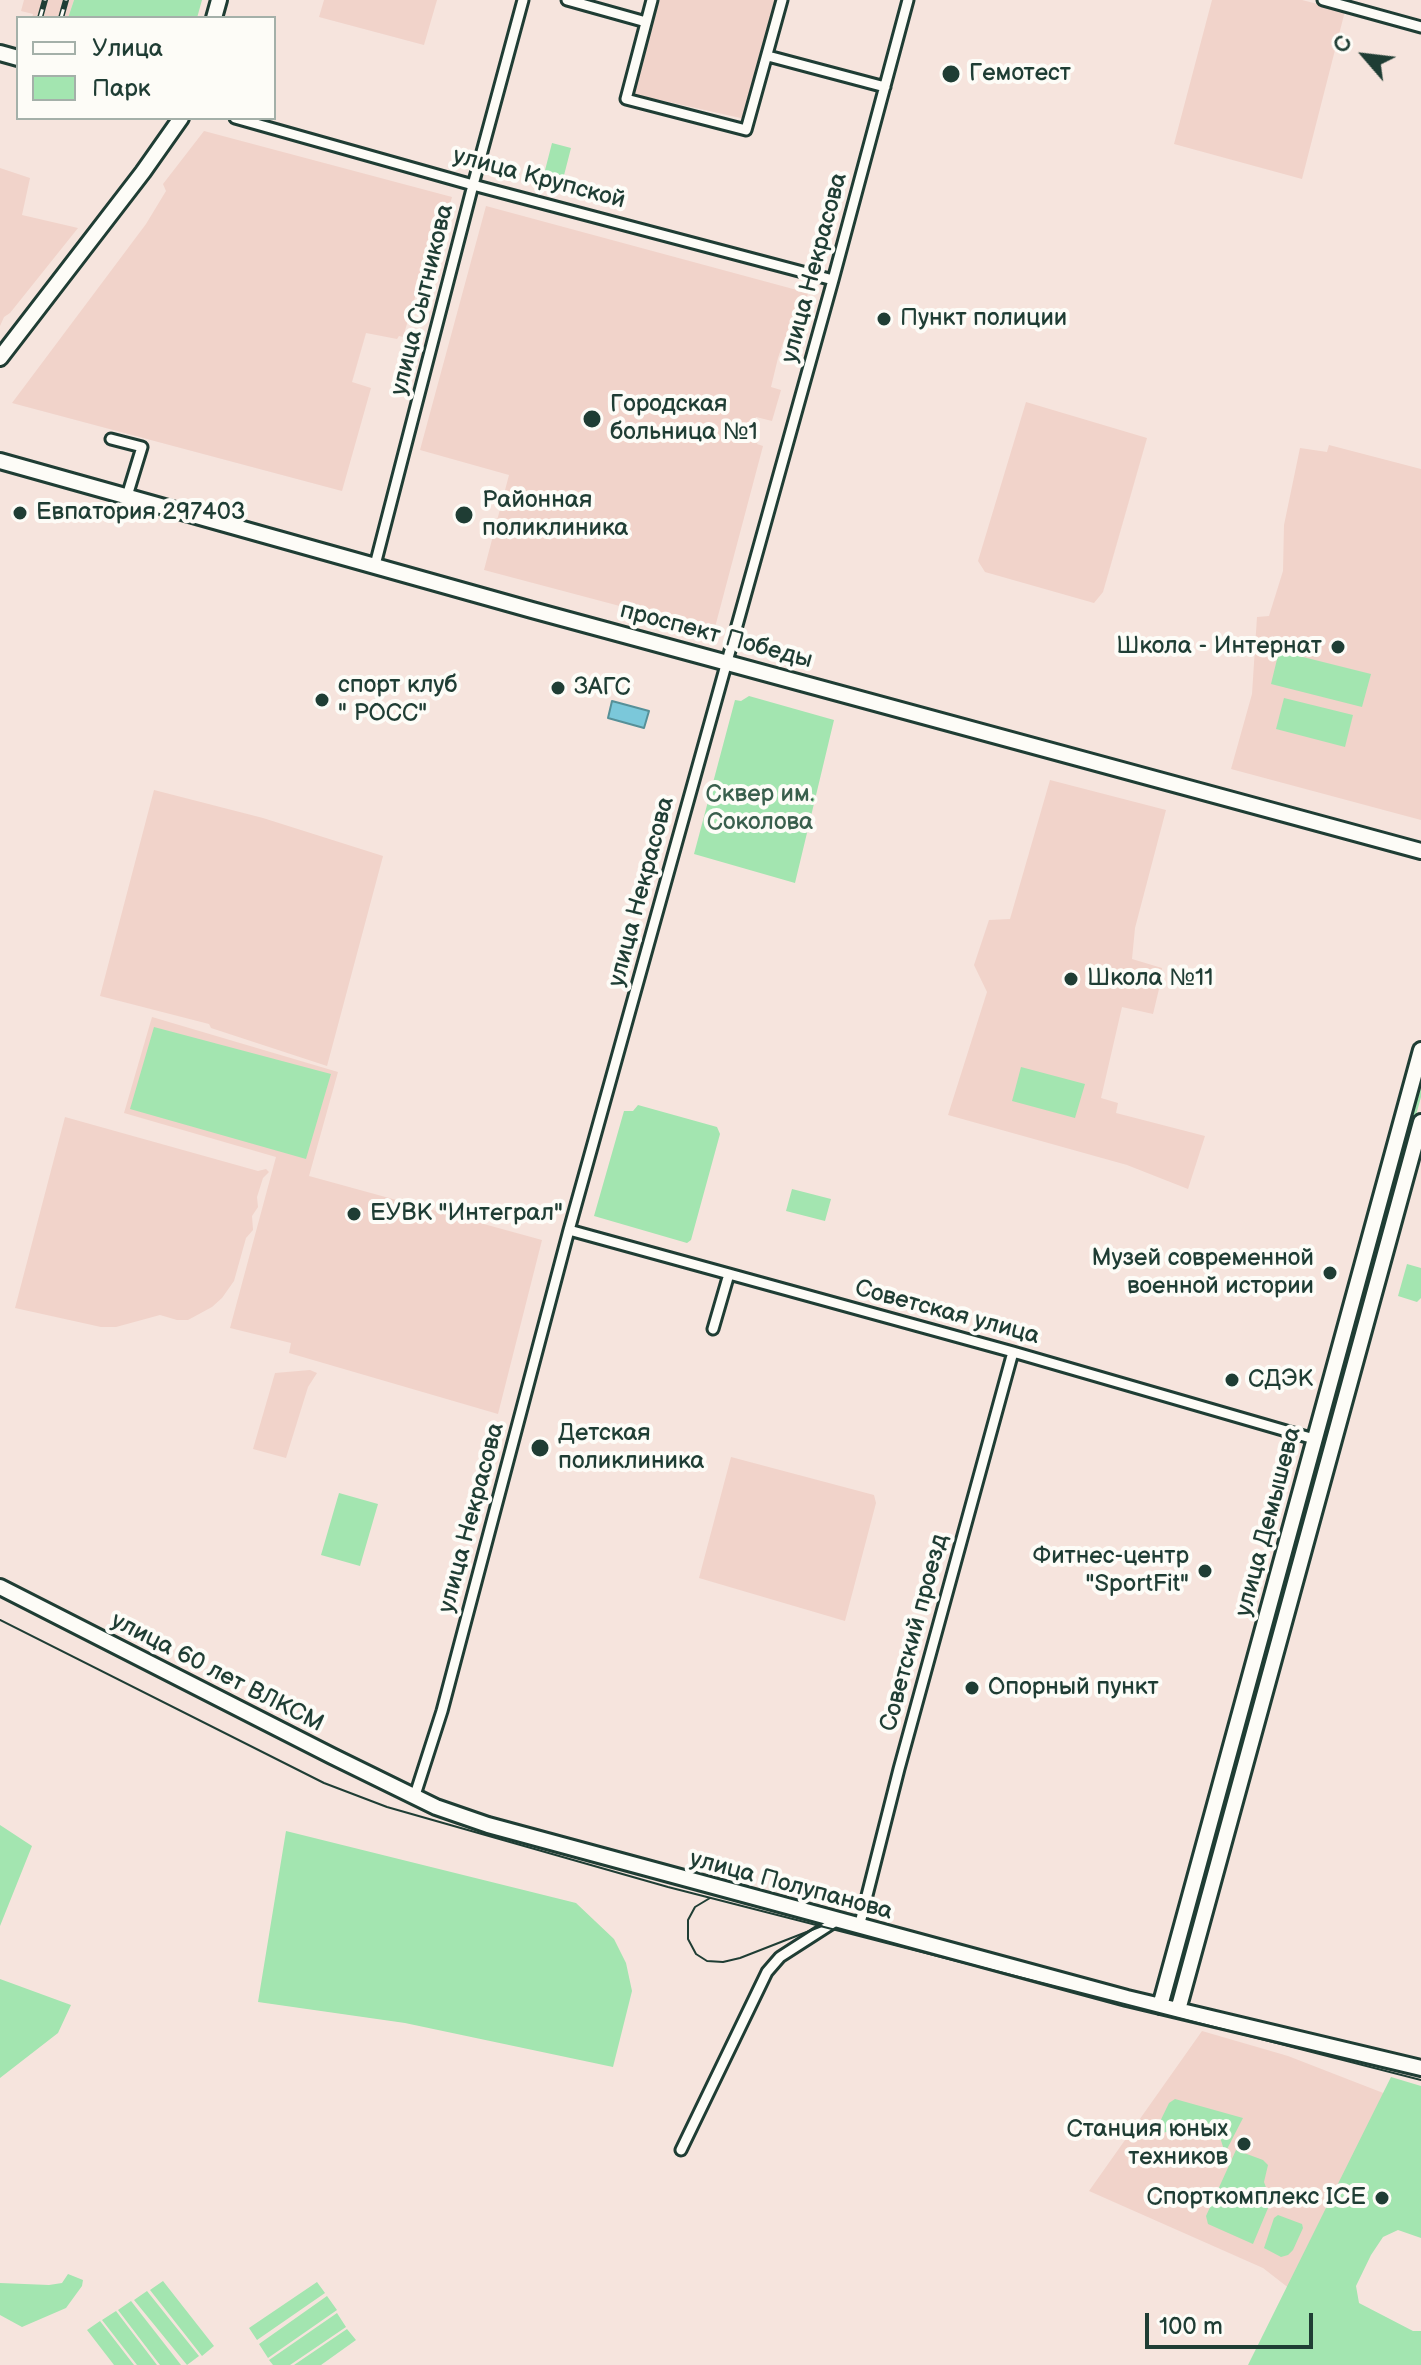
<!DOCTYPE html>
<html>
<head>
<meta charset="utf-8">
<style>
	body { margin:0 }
	#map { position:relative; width:1421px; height:2365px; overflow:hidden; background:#f6e4dd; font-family:"Balsamiq Sans",sans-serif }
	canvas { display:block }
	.legend { position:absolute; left:16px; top:16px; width:260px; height:104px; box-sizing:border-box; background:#fdfcf7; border:2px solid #a4b0a9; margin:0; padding:10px 14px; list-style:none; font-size:24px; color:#1f3d34 }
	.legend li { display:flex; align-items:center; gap:16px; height:40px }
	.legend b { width:40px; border:2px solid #a4b0a9 }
	.north { position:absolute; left:1325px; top:16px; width:80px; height:80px; -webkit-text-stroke:6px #fdfcf7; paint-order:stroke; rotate:298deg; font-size:22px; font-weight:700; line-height:32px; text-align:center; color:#1f3d34 }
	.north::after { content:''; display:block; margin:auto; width:28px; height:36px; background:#1f3d34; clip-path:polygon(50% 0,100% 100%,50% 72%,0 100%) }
	.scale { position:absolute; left:1145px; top:2313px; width:168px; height:36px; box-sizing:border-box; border:4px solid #1f3d34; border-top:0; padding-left:10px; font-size:24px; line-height:28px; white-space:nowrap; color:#1f3d34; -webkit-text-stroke:6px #fdfcf7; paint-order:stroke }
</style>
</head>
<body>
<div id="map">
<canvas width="1421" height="2365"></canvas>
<ul class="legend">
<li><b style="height:10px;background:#fdfcf7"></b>Улица</li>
<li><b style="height:22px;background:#a3e5b0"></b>Парк</li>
</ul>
<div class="north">С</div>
<div class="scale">100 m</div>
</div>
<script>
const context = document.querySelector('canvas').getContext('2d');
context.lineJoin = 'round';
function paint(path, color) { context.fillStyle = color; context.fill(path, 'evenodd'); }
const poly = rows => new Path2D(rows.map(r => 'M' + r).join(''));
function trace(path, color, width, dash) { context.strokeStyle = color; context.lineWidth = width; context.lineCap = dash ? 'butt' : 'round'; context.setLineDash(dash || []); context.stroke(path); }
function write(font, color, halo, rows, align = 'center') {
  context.font = font + ' "Balsamiq Sans",sans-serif'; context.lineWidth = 8; context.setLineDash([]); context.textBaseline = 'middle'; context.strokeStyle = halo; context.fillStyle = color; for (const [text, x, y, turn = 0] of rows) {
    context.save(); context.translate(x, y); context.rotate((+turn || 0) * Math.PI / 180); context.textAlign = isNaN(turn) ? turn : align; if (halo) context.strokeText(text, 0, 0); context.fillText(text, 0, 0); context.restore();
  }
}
const built = poly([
	[24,0,74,0,68,18,32,18,33,14,21,11],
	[324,0,437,0,424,45,319,17],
	[659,0,777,0,745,119,633,94],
	[1212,0,1302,0,1345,11,1302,179,1174,144],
	[204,131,452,197,432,271,426,271,421,291,417,291,403,337,399,336,397,339,366,333,352,382,371,388,342,491,12,403,146,224,166,191,163,184],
	[0,168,30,178,22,215,78,228,10,313,4,317,0,326],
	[486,206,808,293,794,341,784,340,778,358,771,387,781,390,772,421,756,417,752,426,750,435,759,438,757,444,763,446,714,631,484,570,509,475,420,450],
	[1026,402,1147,438,1103,592,1094,603,985,572,978,561],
	[1329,445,1421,469,1421,820,1231,769,1252,694,1257,617,1269,616,1283,571,1284,525,1300,448,1327,452],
	[1050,780,1166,810,1135,928,1132,959,1162,968,1159,989,1153,1014,1122,1007,1101,1098,1118,1103,1116,1113,1205,1136,1188,1189,1127,1165,948,1115,987,992,974,965,989,920,1010,919],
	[154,790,263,818,383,856,327,1066,211,1028,209,1024,100,996],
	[152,1017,338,1072,309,1176,542,1240,498,1414,289,1353,291,1343,230,1328,276,1157,124,1113],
	[65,1117,258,1171,266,1169,269,1172,263,1178,257,1197,258,1207,252,1216,253,1230,246,1238,234,1281,222,1298,212,1307,188,1320,177,1320,160,1315,116,1327,101,1327,15,1308],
	[310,1370,317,1373,308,1387,286,1458,253,1449,275,1373],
	[731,1457,874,1495,876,1503,845,1621,699,1578],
	[1202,2031,1288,2056,1391,2096,1290,2289,1263,2268,1089,2191]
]);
const green = poly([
	[74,0,202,0,197,18,68,18],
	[552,143,571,148,561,187,542,182],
	[1279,651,1371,674,1362,707,1271,684],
	[749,696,834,720,795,883,694,854,735,700,741,701],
	[1284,698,1353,715,1345,747,1276,729],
	[154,1027,331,1074,306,1159,130,1109],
	[1021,1067,1085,1084,1075,1118,1012,1101],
	[1421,1071,1421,1097,1330,1428,1325,1432,1323,1431],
	[638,1105,717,1127,720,1134,691,1240,687,1243,594,1216,624,1111,633,1111],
	[792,1189,831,1199,825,1221,786,1211],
	[1407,1264,1421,1268,1421,1298,1417,1302,1398,1296],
	[1318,1450,1322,1454,1216,1844,1211,1845,1209,1842],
	[339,1493,378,1504,360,1566,321,1555],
	[0,1825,32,1846,0,1926],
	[286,1831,576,1903,614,1939,626,1963,632,1991,613,2067,405,2023,258,2002],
	[0,1979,71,2005,58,2033,0,2078],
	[1391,2077,1421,2086,1421,2238,1398,2230,1383,2237,1371,2255,1356,2286,1359,2303,1413,2331,1421,2331,1421,2365,1248,2365],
	[1175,2099,1243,2118,1225,2153,1218,2131,1199,2122,1153,2136,1169,2103],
	[1236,2150,1263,2160,1268,2165,1264,2182,1271,2201,1253,2244,1208,2224,1206,2216],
	[1278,2215,1302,2224,1303,2228,1293,2250,1288,2255,1281,2257,1264,2248,1274,2218],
	[68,2274,83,2280,82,2286,66,2308,22,2327,0,2315,0,2283,49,2285,62,2283],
	[163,2281,214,2346,202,2356,150,2290],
	[317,2282,325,2293,257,2340,249,2328],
	[147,2291,199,2356,187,2365,134,2300],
	[327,2296,337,2310,268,2358,259,2344],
	[131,2301,181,2365,160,2365,118,2310],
	[116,2311,157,2365,137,2365,102,2320],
	[337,2313,346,2327,290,2365,273,2365,269,2360],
	[100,2321,134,2365,114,2365,87,2330],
	[347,2329,356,2340,321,2365,294,2365]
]);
const water = poly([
	[612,701,649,711,644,728,608,718,612,701]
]);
const street = poly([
	[567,0,646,22],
	[652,0,626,99,746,130,782,0],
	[1323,0,1421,27],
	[768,56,885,87],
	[235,118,473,185,833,280],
	[111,439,142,447,127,496],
	[375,565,473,185,523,0],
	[569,1230,1013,1352,1314,1439],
	[713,1329,729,1274],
	[415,1795,442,1711,569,1230,833,280,908,0],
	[859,1927,899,1769,1013,1352],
	[681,2150,767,1972,780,1957,836,1921]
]);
const secondary = poly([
	[214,18,219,0],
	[0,53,18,58],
	[0,358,143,172,181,118],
	[0,461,532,610,1421,851],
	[0,1587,332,1756,436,1807,488,1825,1127,1998,1421,2068],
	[1160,2006,1421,1050],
	[1178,2010,1421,1122]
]);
const tram = poly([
	[0,1620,324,1783,387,1807,668,1887,1421,2080],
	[710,1898,695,1907,688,1920,688,1939,696,1954,707,1961,723,1962,740,1958,822,1926]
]);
const rail = poly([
	[40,18,45,0],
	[61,18,66,0]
]);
const markers = [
	[951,74,10,"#1f3d34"],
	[884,319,8,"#1f3d34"],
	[592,419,10,"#1f3d34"],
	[20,513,8,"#1f3d34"],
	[464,515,10,"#1f3d34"],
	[1338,647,8,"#1f3d34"],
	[558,688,8,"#1f3d34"],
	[322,700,8,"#1f3d34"],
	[1071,979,8,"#1f3d34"],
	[354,1214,8,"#1f3d34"],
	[1330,1273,8,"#1f3d34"],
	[1232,1380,8,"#1f3d34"],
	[540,1448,10,"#1f3d34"],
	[1205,1571,8,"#1f3d34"],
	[972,1688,8,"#1f3d34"],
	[1244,2144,8,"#1f3d34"],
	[1382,2198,8,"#1f3d34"]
];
const poiNames = [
	["Гемотест",969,74],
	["Пункт полиции",900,319],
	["Городская",610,405],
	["больница №1",610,433],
	["Районная",482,501],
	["поликлиника",482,529],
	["Евпатория 297403",36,513],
	["Школа - Интернат",1322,647,"right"],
	["спорт клуб",338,686],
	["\" РОСС\"",338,714],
	["ЗАГС",574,688],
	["Школа №11",1087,979],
	["ЕУВК \"Интеграл\"",370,1214],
	["Музей современной",1314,1259,"right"],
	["военной истории",1314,1287,"right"],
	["СДЭК",1248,1380],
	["Детская",558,1434],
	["поликлиника",558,1462],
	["Фитнес-центр",1189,1557,"right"],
	["\"SportFit\"",1189,1585,"right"],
	["Опорный пункт",988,1688],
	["Станция юных",1228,2130,"right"],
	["техников",1228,2158,"right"],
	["Спорткомплекс ICE",1366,2198,"right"]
];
const streetNames = [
	["улица Крупской",539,179,15],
	["улица Некрасова",815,268,-75],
	["улица Сытникова",423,300,-76],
	["проспект Победы",716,636,15],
	["улица Некрасова",642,892,-75],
	["Советская улица",947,1313,15],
	["улица Некрасова",472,1518,-75],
	["улица Демышева",1269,1522,-75],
	["Советский проезд",915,1633,-75],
	["улица 60 лет ВЛКСМ",217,1673,27],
	["улица Полупанова",791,1886,15]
];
const parkNames = [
	["Сквер им.",760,795],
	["Соколова",760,823]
];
paint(built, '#f1d3ca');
paint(green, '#a3e5b0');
paint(water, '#7bc8da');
trace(water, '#569098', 2);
trace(street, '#1f3d34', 15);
trace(secondary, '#1f3d34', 20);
trace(street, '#fdfcf7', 9);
trace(secondary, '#fdfcf7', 14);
trace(tram, '#1f3d34', 2);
trace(rail, '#1f3d34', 6);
trace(rail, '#fdfcf7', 3, [9]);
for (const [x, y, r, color] of markers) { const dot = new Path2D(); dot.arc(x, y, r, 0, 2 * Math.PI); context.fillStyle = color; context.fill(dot); trace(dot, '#fdfcf7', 3); }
write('24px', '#1f3d34', '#fdfcf7', poiNames, 'left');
write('24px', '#1f3d34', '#fdfcf7', streetNames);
write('24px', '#395f4d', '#fdfcf7', parkNames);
</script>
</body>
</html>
